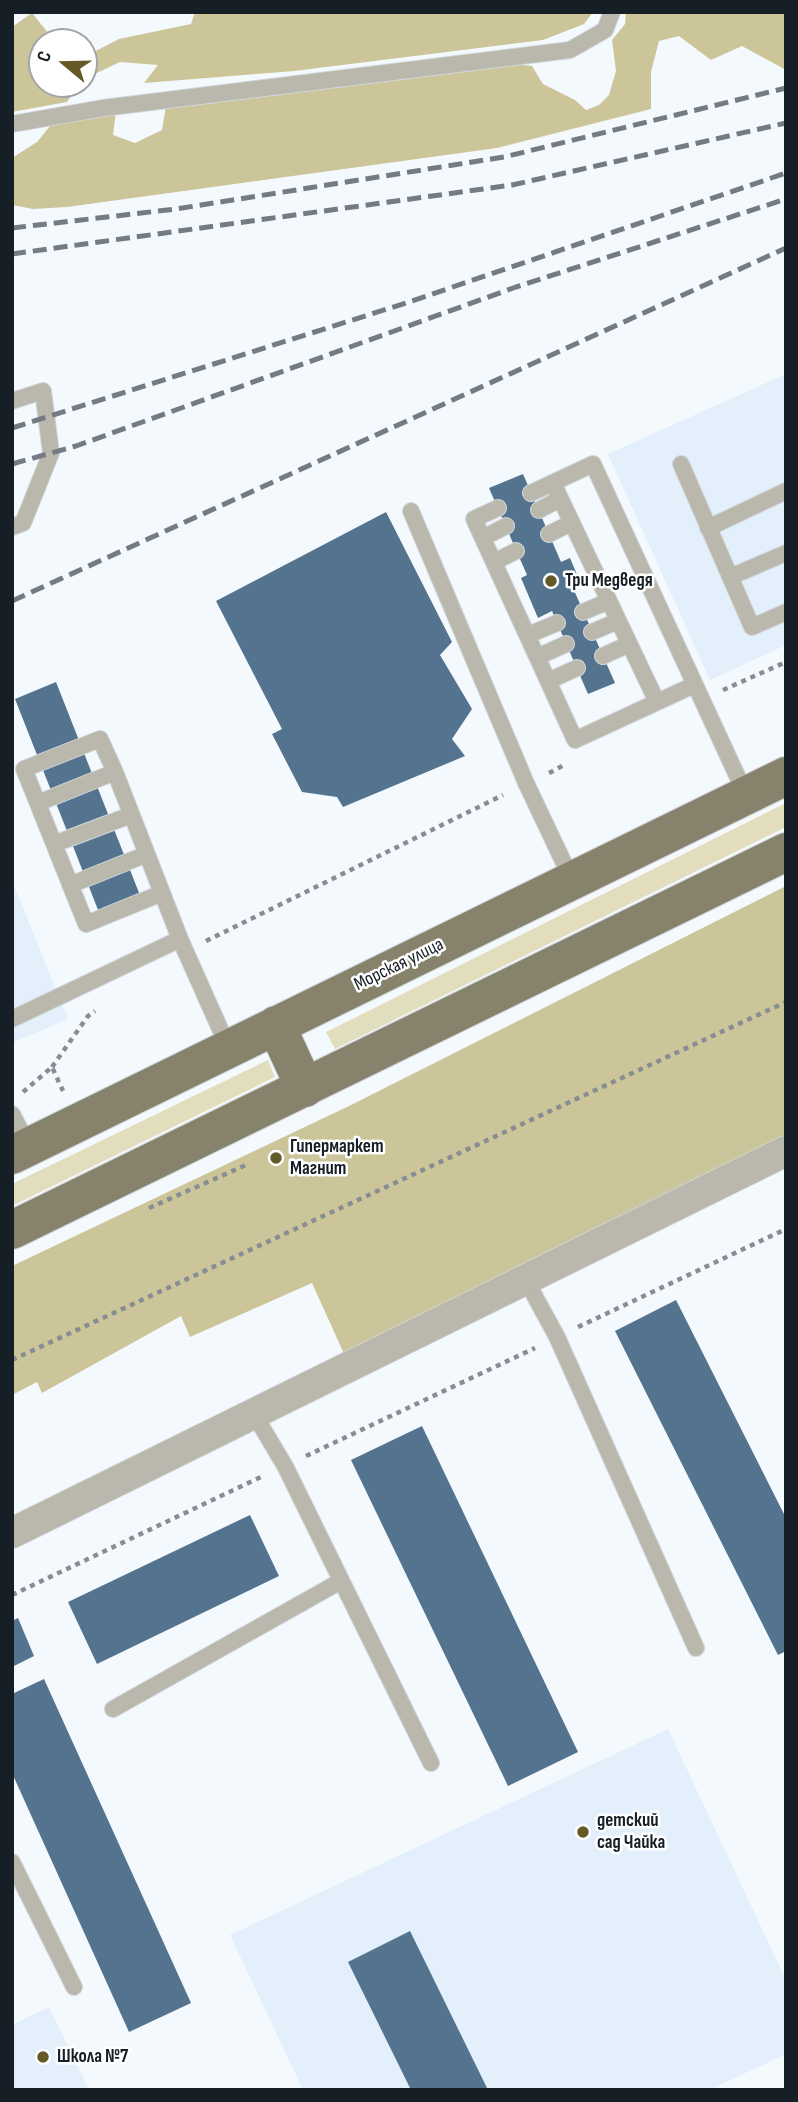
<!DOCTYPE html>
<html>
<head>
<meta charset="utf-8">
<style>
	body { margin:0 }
	#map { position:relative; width:798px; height:2102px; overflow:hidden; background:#f4f9fd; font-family:"Sofia Sans Condensed",sans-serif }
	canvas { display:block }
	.frame { position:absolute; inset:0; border:14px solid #161e26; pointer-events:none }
	.north { position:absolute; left:28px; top:28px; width:70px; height:70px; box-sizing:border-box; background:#fff; border:2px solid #a2a5a8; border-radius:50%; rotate:289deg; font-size:19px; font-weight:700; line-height:28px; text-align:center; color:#161e26 }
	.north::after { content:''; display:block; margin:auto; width:24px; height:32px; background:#635a27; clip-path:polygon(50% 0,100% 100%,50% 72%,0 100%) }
</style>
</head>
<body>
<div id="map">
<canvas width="798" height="2102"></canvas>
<div class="frame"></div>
<div class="north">С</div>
</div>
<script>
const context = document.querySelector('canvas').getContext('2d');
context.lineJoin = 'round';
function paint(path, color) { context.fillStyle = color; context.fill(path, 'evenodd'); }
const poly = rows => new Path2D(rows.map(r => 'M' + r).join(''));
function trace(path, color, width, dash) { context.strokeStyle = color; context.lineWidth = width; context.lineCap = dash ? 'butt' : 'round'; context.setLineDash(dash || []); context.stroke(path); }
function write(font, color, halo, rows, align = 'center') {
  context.font = font + ' "Sofia Sans Condensed",sans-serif'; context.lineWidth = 5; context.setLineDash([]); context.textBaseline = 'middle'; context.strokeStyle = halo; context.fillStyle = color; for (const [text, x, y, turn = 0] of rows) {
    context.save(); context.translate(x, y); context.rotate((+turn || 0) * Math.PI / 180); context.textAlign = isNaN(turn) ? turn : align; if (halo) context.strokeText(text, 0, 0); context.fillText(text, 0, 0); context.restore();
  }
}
const built = poly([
	[786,374,786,645,710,680,608,454],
	[12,881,68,1019,12,1043],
	[668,1729,786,1980,786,2054,709,2090,303,2090,230,1935],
	[49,2007,89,2090,12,2090,12,2025]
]);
const green = poly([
	[786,803,786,827,335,1049,326,1032],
	[268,1060,275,1077,12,1206,12,1184]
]);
const forest = poly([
	[195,12,593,12,584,24,543,40,294,71,144,83,158,65,120,62,84,79,84,57,119,39,191,24],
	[626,12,786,12,786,70,742,46,711,60,679,36,659,41,651,72,651,109,497,148,67,207,33,209,12,205,12,158,37,142,50,126,116,111,113,135,135,143,162,130,166,106,513,64,532,66,543,84,575,100,586,110,599,105,609,95,616,71,612,40,625,24],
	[32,13,54,40,54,42,42,42,42,84,79,84,67,102,12,112,12,27],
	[786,886,786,1142,345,1356,312,1283,190,1337,181,1316,42,1393,37,1382,12,1395,12,1266,349,1106]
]);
const building = poly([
	[523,474,561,562,570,558,581,584,573,588,615,683,588,694,552,611,538,618,521,578,527,575,489,488],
	[386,512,452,642,440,655,472,709,452,739,465,756,343,807,337,797,302,792,272,734,282,729,216,601],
	[56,682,145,908,104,925,15,699],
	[676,1300,786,1518,786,1651,778,1655,615,1331],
	[422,1426,578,1752,508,1786,351,1460],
	[250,1515,279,1576,97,1664,68,1602],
	[18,1618,34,1656,12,1667,12,1621],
	[44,1679,191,2003,129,2032,12,1773,12,1694],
	[410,1931,488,2090,411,2090,348,1962]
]);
const path = poly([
	[723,690,786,662],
	[549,773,566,764],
	[206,941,503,795],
	[52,1067,88,1016,95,1011],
	[23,1092,52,1067,63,1091],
	[149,1208,246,1165],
	[578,1327,786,1229],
	[12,1360,786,1002],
	[306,1456,535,1348],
	[12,1595,263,1476]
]);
const lane = poly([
	[12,124,103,108,570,50,605,30,612,12],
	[12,401,43,391,51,453,23,523,12,527],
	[681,464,752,627,786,612],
	[553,483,657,702],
	[531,493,593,464,746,795],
	[498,508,474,519,575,740,694,685],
	[539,510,560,499],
	[411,511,526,783,572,880],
	[708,528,786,491],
	[549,534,571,523],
	[483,538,506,526],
	[494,562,516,551],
	[730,577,786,553],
	[583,612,609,601],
	[592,632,618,621],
	[528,635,557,623],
	[603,656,629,644],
	[537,657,566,644],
	[548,681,577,668],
	[38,803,115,772],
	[54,844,131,815],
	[70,885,147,854],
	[162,893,86,924,24,769,100,739,115,772,180,939],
	[12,1019,180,939,229,1049],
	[12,1114,29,1147],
	[526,1280,557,1337,696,1648],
	[254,1414,285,1466,431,1763],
	[113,1709,341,1581],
	[12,1862,74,1987]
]);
const street = poly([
	[12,1533,786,1151]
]);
const primary = poly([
	[276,1025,305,1088],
	[12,1155,786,776],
	[12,1230,786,852]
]);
const rail = poly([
	[12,228,176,209,504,157,786,88],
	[12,254,512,185,786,123],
	[12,428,406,303,786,173],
	[12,464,76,446,516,287,786,199],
	[12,601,786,248]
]);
const markers = [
	[551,581,7,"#635a27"],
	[276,1158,7,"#635a27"],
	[583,1832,7,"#635a27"],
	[43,2057,7,"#635a27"]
];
const poiNames = [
	["Три Медведя",565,581],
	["Гипермаркет",290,1147],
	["Магнит",290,1169],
	["детский",597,1821],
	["сад Чайка",597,1843],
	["Школа №7",57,2057]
];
const streetNames = [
	["Морская улица",399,965,-26]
];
paint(built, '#e3effa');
paint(green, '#e2ddbc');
paint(forest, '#ccc59a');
paint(building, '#53738f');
trace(lane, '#d0d6db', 18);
trace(street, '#d0d6db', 32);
trace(primary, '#d0d6db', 40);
trace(path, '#878d93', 4.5, [5, 5]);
trace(lane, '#bab8ac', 16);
trace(street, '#bab8ac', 30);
trace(primary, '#86826c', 38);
trace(rail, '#757b82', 5, [14, 7]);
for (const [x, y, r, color] of markers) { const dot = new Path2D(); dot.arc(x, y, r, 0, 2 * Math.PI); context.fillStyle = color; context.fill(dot); trace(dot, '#fff', 2.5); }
write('bold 19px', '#161e26', '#fff', poiNames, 'left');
write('19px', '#161e26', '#fff', streetNames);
</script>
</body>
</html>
